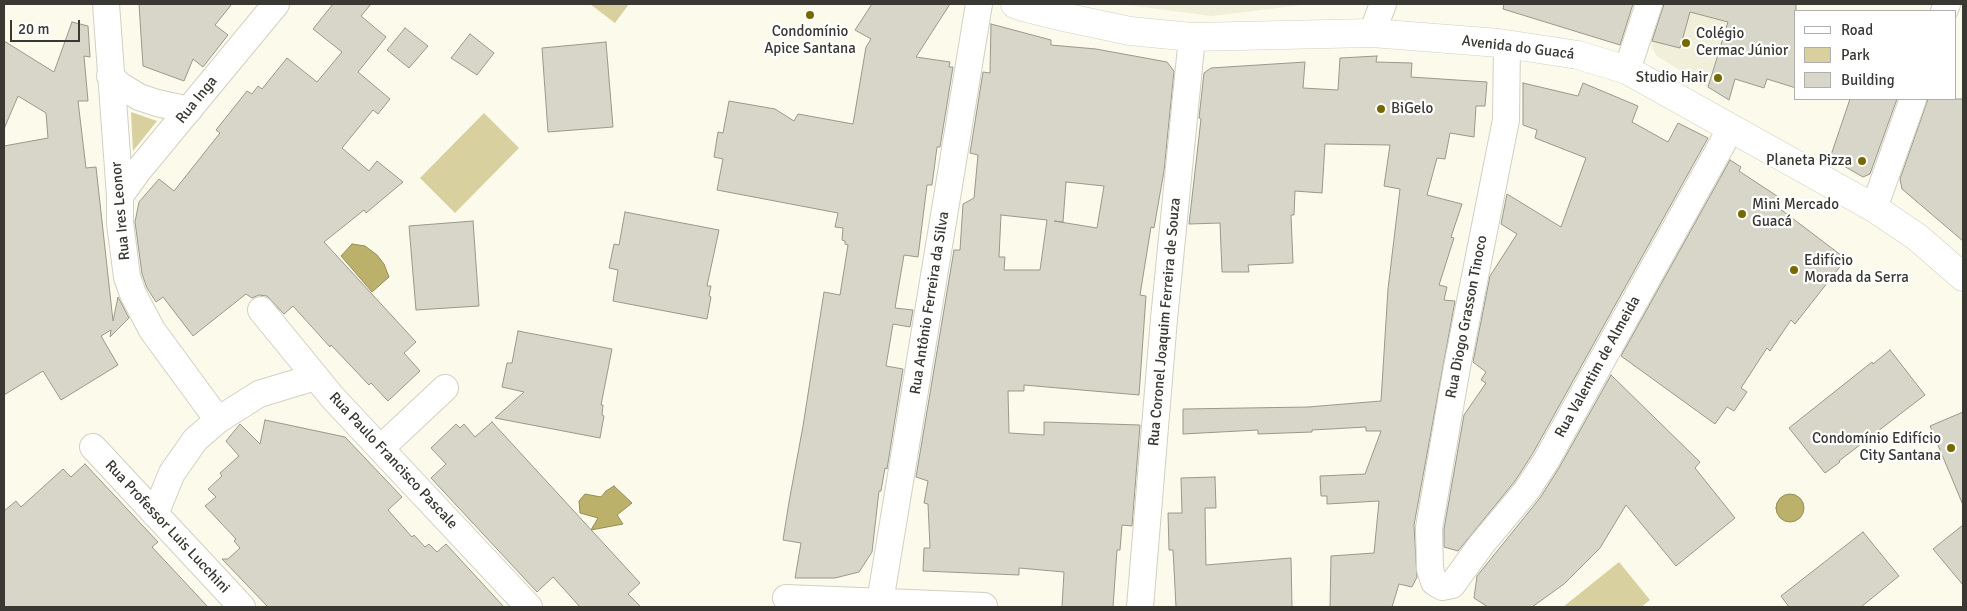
<!DOCTYPE html>
<html>
<head>
<meta charset="utf-8">
<style>
	body { margin:0 }
	#map { position:relative; width:1967px; height:611px; overflow:hidden; background:#fbfaeb; font-family:Signika,sans-serif }
	canvas { display:block }
	.frame { position:absolute; inset:0; border:5px solid #393833; pointer-events:none }
	.legend { position:absolute; left:1794px; top:10px; width:162px; height:90px; box-sizing:border-box; background:#fff; border:1px solid #b0afad; margin:0; padding:6px 9px; list-style:none; font-size:15px; color:#393833 }
	.legend li { display:flex; align-items:center; gap:10px; height:25px }
	.legend b { width:25px; border:1px solid #b0afad }
	.scale { position:absolute; left:10px; top:20px; width:70px; height:22px; box-sizing:border-box; border:2px solid #393833; border-top:0; padding-left:6px; font-size:15px; line-height:18px; white-space:nowrap; color:#393833; -webkit-text-stroke:4px #fff; paint-order:stroke }
</style>
</head>
<body>
<div id="map">
<canvas width="1967" height="611"></canvas>
<div class="frame"></div>
<ul class="legend">
<li><b style="height:6px;background:#fff"></b>Road</li>
<li><b style="height:14px;background:#d8d09e"></b>Park</li>
<li><b style="height:14px;background:#d7d6c8"></b>Building</li>
</ul>
<div class="scale">20 m</div>
</div>
<script>
const context = document.querySelector('canvas').getContext('2d');
context.lineJoin = 'round';
function paint(path, color) { context.fillStyle = color; context.fill(path, 'evenodd'); }
const poly = rows => new Path2D(rows.map(r => 'M' + r).join(''));
function trace(path, color, width, dash) { context.strokeStyle = color; context.lineWidth = width; context.lineCap = dash ? 'butt' : 'round'; context.setLineDash(dash || []); context.stroke(path); }
function write(font, color, halo, rows, align = 'center') {
  context.font = font + ' Signika,sans-serif'; context.lineWidth = 4.5; context.setLineDash([]); context.textBaseline = 'middle'; context.strokeStyle = halo; context.fillStyle = color; for (const [text, x, y, turn = 0] of rows) {
    context.save(); context.translate(x, y); context.rotate((+turn || 0) * Math.PI / 180); context.textAlign = isNaN(turn) ? turn : align; if (halo) context.strokeText(text, 0, 0); context.fillText(text, 0, 0); context.restore();
  }
}
const built = poly([
	[1119,4,1302,4,1302,5,1212,16],
	[1662,4,1733,4,1707,87,1657,56,1653,50,1651,41]
]);
const green = poly([
	[590,4,629,4,615,23],
	[131,112,157,121,133,151],
	[484,113,519,148,455,213,420,178],
	[1619,562,1650,600,1641,607,1563,607]
]);
const water = poly([
	[352,244,365,246,377,255,384,264,389,277,372,292,341,256,352,244],
	[614,486,632,503,617,515,623,524,591,530,598,518,580,513,579,501,585,494,601,497,606,491,614,486],
	'1776 508a14 14 0 1 1 28 0a14 14 0 1 1-28 0Z'
]);
const building = poly([
	[139,4,232,4,215,25,228,35,203,67,193,59,184,81,143,66,139,4],
	[333,4,371,4,361,16,386,37,358,72,390,99,378,114,373,110,342,148,369,171,377,161,403,182,366,213,364,210,324,242,416,342,404,353,420,371,388,401,371,383,369,385,331,345,330,347,293,306,284,314,267,296,259,295,252,298,246,294,193,336,163,297,156,302,147,288,142,274,135,222,139,202,159,179,174,191,220,133,216,130,247,91,252,94,258,86,262,89,287,58,317,82,342,52,313,29,333,4],
	[872,4,950,4,916,57,950,62,949,67,953,67,940,147,937,147,932,185,927,185,918,257,904,255,895,308,913,310,910,327,893,324,886,366,903,369,887,469,885,468,881,491,879,491,872,552,859,572,835,578,795,578,801,543,783,540,789,502,803,426,824,292,840,295,848,245,845,244,845,241,842,240,843,228,835,227,838,213,717,190,723,159,714,157,718,132,723,133,729,101,775,109,794,121,798,114,853,124,866,47,871,39,855,30,872,4],
	[1504,4,1633,4,1620,45,1503,9,1504,4],
	[1664,4,1796,4,1796,88,1767,79,1764,88,1735,79,1729,100,1708,87,1728,22,1690,12,1680,48,1652,41,1664,4],
	[72,22,88,26,90,57,84,56,88,101,78,101,86,168,96,167,113,321,118,297,129,318,110,337,111,330,101,336,118,365,61,400,43,371,4,395,4,146,48,138,46,113,18,96,4,129,4,41,54,72,72,22],
	[991,24,1051,40,1051,45,1096,49,1167,62,1174,71,1164,171,1154,228,1151,227,1140,295,1146,296,1139,395,1024,385,1024,391,1008,391,1009,433,1044,435,1044,422,1140,425,1132,526,1122,525,1120,550,1117,550,1113,607,1062,607,1064,572,1019,568,1019,575,923,571,924,548,930,548,928,504,924,503,928,481,916,477,954,250,960,250,963,204,974,198,978,155,970,153,983,72,990,73,991,24],
	[1066,182,1104,186,1097,228,1054,221,1063,222,1066,182],
	[1001,215,1047,220,1040,270,1004,270,1005,257,999,257,1001,215],
	[405,28,428,46,409,68,387,50,405,28],
	[470,34,494,53,477,75,451,58,470,34],
	[606,42,613,127,548,132,542,48,606,42],
	[1377,56,1376,62,1412,63,1411,77,1487,82,1485,106,1476,106,1474,137,1450,133,1445,159,1437,158,1427,195,1462,204,1451,237,1454,238,1439,285,1447,287,1444,300,1455,301,1414,525,1417,577,1412,587,1399,584,1392,607,1330,607,1331,556,1374,553,1379,501,1327,504,1327,496,1321,496,1320,476,1365,474,1381,431,1366,431,1366,427,1312,430,1312,432,1258,434,1258,430,1183,434,1183,409,1308,407,1381,401,1388,289,1400,189,1384,186,1390,145,1325,144,1322,193,1295,191,1294,215,1291,215,1293,263,1248,265,1249,272,1222,272,1220,223,1189,224,1201,119,1199,118,1204,73,1211,68,1305,62,1303,88,1338,90,1340,58,1377,56],
	[1523,83,1578,96,1583,83,1638,106,1632,122,1668,142,1678,123,1708,138,1533,453,1515,481,1458,551,1444,547,1444,529,1464,415,1486,383,1481,380,1486,372,1473,362,1490,276,1517,234,1501,224,1507,194,1561,227,1586,158,1535,138,1537,130,1523,125,1523,83],
	[1850,99,1897,99,1870,174,1863,177,1830,158,1850,99],
	[1928,99,1963,99,1963,241,1902,189,1900,179,1928,99],
	[1730,160,1741,167,1739,171,1780,198,1775,205,1846,259,1795,324,1791,320,1770,351,1767,348,1741,388,1747,392,1734,411,1727,407,1715,424,1621,356,1730,160],
	[625,212,719,230,707,286,711,286,709,296,711,297,707,319,613,301,618,270,609,268,614,244,619,245,625,212],
	[473,221,479,306,416,310,409,226,473,221],
	[518,331,612,349,601,405,603,405,602,415,604,416,600,438,495,418,524,392,502,387,507,363,512,363,518,331],
	[1890,350,1925,395,1839,461,1840,462,1825,473,1789,428,1872,362,1873,364,1890,350],
	[1611,375,1700,462,1695,468,1735,518,1676,566,1626,505,1600,548,1564,584,1532,607,1488,607,1474,598,1477,576,1540,498,1559,468,1611,375],
	[1963,412,1963,505,1930,426,1963,412],
	[265,420,345,437,402,497,388,510,412,537,414,535,425,547,429,544,437,552,446,544,504,607,268,607,222,559,228,559,240,548,234,541,236,539,205,506,216,497,208,489,222,476,220,473,239,456,226,441,240,424,260,444,265,420],
	[492,422,640,583,628,594,641,607,580,607,553,577,537,592,431,478,446,464,431,448,456,424,460,428,464,424,475,437,492,422],
	[85,464,158,542,152,547,208,607,4,607,4,511,16,501,21,507,63,469,71,477,85,464],
	[1215,477,1216,508,1205,508,1206,565,1291,558,1292,607,1176,607,1173,550,1169,550,1168,513,1182,513,1181,478,1215,477],
	[1963,525,1963,585,1933,549,1963,525],
	[1863,532,1899,576,1861,607,1789,607,1781,596,1863,532]
]);
const street = poly([
	[106,4,120,196,120,223,127,277,133,294,152,330,218,420],
	[1944,11,1947,4],
	[1372,33,1383,4],
	[1507,44,1506,120,1457,367,1429,528,1430,569,1434,582,1442,587,1452,585,1481,545,1527,490,1546,461,1731,128],
	[1627,70,1649,4],
	[110,76,121,86,139,97,157,103,189,110],
	[120,196,138,171,276,4],
	[1874,208,1913,99],
	[261,310,333,398,529,607],
	[93,447,242,607],
	[381,448,445,388],
	[155,514,172,473,195,440,218,420,259,394,315,377],
	[786,598,984,606],
	[880,602,979,4],
	[1140,607,1164,319,1192,37]
]);
const secondary = poly([
	[1015,4,1026,8,1059,16,1130,31,1192,37,1372,33,1499,43,1578,55,1627,70,1874,208,1917,237,1963,277]
]);
const markers = [
	[810,15,5,"#766900"],
	[1686,43,5,"#766900"],
	[1718,78,5,"#766900"],
	[1381,109,5,"#766900"],
	[1862,161,5,"#766900"],
	[1742,214,5,"#766900"],
	[1794,270,5,"#766900"],
	[1951,448,5,"#766900"]
];
const poiNames = [
	["Condomínio",810,32,"center"],
	["Apice Santana",810,49,"center"],
	["Colégio",1696,34],
	["Cermac Júnior",1696,51],
	["Studio Hair",1708,78,"right"],
	["BiGelo",1391,109],
	["Planeta Pizza",1852,161,"right"],
	["Mini Mercado",1752,205],
	["Guacá",1752,222],
	["Edifício",1804,261],
	["Morada da Serra",1804,278],
	["Condomínio Edifício",1941,439,"right"],
	["City Santana",1941,456,"right"]
];
const streetNames = [
	["Avenida do Guacá",1518,48,7],
	["Rua Inga",197,100,-51],
	["Rua Ires Leonor",121,211,-95],
	["Rua Antônio Ferreira da Silva",930,303,-81],
	["Rua Diogo Grasson Tinoco",1467,317,-79],
	["Rua Coronel Joaquim Ferreira de Souza",1165,322,-85],
	["Rua Valentim de Almeida",1598,367,-61],
	["Rua Paulo Francisco Pascale",393,461,47],
	["Rua Professor Luis Lucchini",167,527,47]
];
paint(built, '#f1eed9');
paint(green, '#d8d09e');
paint(water, '#bbb16b');
trace(water, '#948d5a', 1);
paint(building, '#d7d6c8');
trace(building, '#9a988b', 1);
trace(street, '#d2d0c2', 28);
trace(secondary, '#d2d0c2', 29);
trace(street, '#fff', 26);
trace(secondary, '#fff', 28);
for (const [x, y, r, color] of markers) { const dot = new Path2D(); dot.arc(x, y, r, 0, 2 * Math.PI); context.fillStyle = color; context.fill(dot); trace(dot, '#fff', 2); }
write('15px', '#393833', '#fff', poiNames, 'left');
write('15px', '#393833', '#fff', streetNames);
</script>
</body>
</html>
